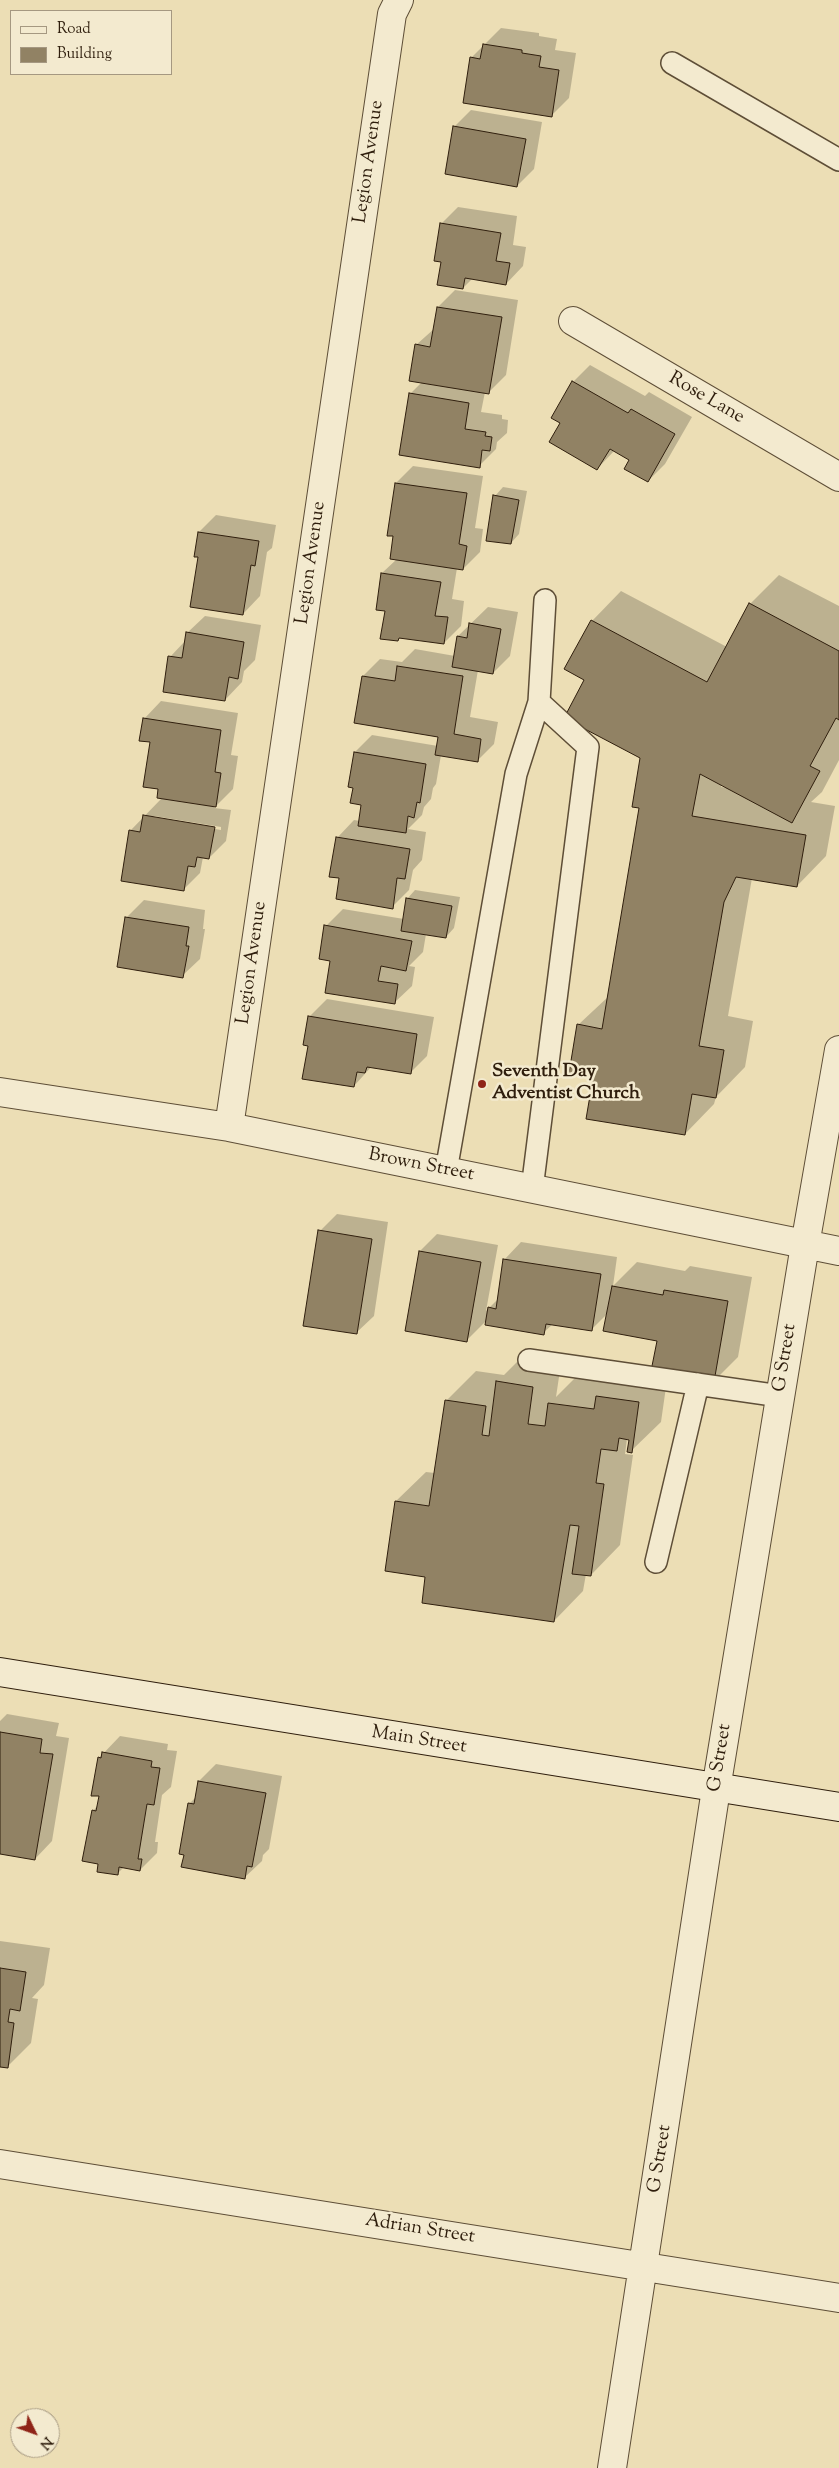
<!DOCTYPE html>
<html>
<head>
<meta charset="utf-8">
<style>
	body { margin:0 }
	#map { position:relative; width:839px; height:2468px; overflow:hidden; background:#ecdeb5; font-family:"Sorts Mill Goudy",serif }
	canvas { display:block }
	.legend { position:absolute; left:10px; top:10px; width:162px; height:65px; box-sizing:border-box; background:#f3eacf; border:1px solid #a59881; margin:0; padding:6px 9px; list-style:none; font-size:15px; color:#2f1e0d }
	.legend li { display:flex; align-items:center; gap:10px; height:25px }
	.legend b { width:25px; border:1px solid #a59881 }
	.north { position:absolute; left:10px; top:2408px; width:50px; height:50px; box-sizing:border-box; background:#f3eacf; border:1px solid #a59881; border-radius:50%; rotate:132deg; font-size:14px; font-weight:700; line-height:20px; text-align:center; color:#2f1e0d }
	.north::after { content:''; display:block; margin:auto; width:18px; height:22px; background:#8f2418; clip-path:polygon(50% 0,100% 100%,50% 72%,0 100%) }
</style>
</head>
<body>
<div id="map">
<canvas width="839" height="2468"></canvas>
<ul class="legend">
<li><b style="height:6px;background:#f3eacf"></b>Road</li>
<li><b style="height:14px;background:#918264"></b>Building</li>
</ul>
<div class="north">N</div>
</div>
<script>
const context = document.querySelector('canvas').getContext('2d');
context.lineJoin = 'round';
function paint(path, color) { context.fillStyle = color; context.fill(path, 'evenodd'); }
const poly = rows => new Path2D(rows.map(r => 'M' + r).join(''));
function trace(path, color, width, dash) { context.strokeStyle = color; context.lineWidth = width; context.lineCap = dash ? 'butt' : 'round'; context.setLineDash(dash || []); context.stroke(path); }
function write(font, color, halo, rows, align = 'center') {
  context.font = font + ' "Sorts Mill Goudy",serif'; context.lineWidth = 5; context.setLineDash([]); context.textBaseline = 'middle'; context.strokeStyle = halo; context.fillStyle = color; for (const [text, x, y, turn = 0] of rows) {
    context.save(); context.translate(x, y); context.rotate((+turn || 0) * Math.PI / 180); context.textAlign = isNaN(turn) ? turn : align; if (halo) context.strokeText(text, 0, 0); context.fillText(text, 0, 0); context.restore();
  }
}
const shadow = poly([
	[501,28,539,33,539,36,557,39,555,50,576,53,569,98,552,115,471,58],
	[471,110,542,122,534,169,517,186,454,127],
	[458,207,517,216,513,245,526,247,523,266,506,284,473,278,463,288,443,261,441,224],
	[455,290,518,300,506,375,489,392,485,392,481,412,502,415,502,419,508,420,507,433,497,442,496,449,479,466,410,394,422,382,416,345,435,328,438,307],
	[590,365,645,396,649,392,692,417,665,464,648,481,631,460,615,450,597,469,561,422,573,382],
	[413,466,483,476,475,528,483,529,480,552,463,569,457,568,452,599,464,601,461,626,444,643,401,637,398,640,386,610,382,573,397,559,394,535,396,483],
	[503,487,527,491,519,534,511,543,495,496],
	[216,515,276,525,272,548,267,552,260,596,243,614,199,556,199,532],
	[779,575,839,606,839,760,822,792,811,802,835,806,826,856,797,886,752,878,728,1016,753,1021,745,1067,716,1097,714,1104,685,1134,594,1077,578,1025,609,996,641,807,641,758,586,679,592,621,621,591,727,647,750,604],
	[722,784,729,788,721,787],
	[488,607,518,612,510,656,493,673,478,670,470,717,498,722,494,744,477,761,441,755,436,784,433,788,431,799,424,807,422,815,408,829,426,832,422,860,413,870,409,890,392,907,341,877,337,838,354,820,360,821,363,804,355,786,355,752,372,735,438,746,439,736,363,676,380,659,402,662,415,649,455,656,458,636],
	[205,616,261,625,255,660,244,671,242,682,225,700,170,657,186,640,187,633],
	[161,701,238,713,231,755,238,756,233,789,214,808,231,810,226,841,209,858,203,857,200,873,183,890,130,831,162,798,151,741,144,719],
	[154,816,221,827,221,830,152,818],
	[415,890,460,897,454,928,446,937,426,934,423,952,409,966,415,967,412,986,394,1003,332,960,326,926,343,909,404,919,407,899],
	[144,900,205,910,203,929,205,929,200,959,182,976,127,917],
	[327,999,434,1017,427,1056,410,1073,372,1066,354,1086,310,1045,309,1017],
	[337,1214,388,1222,374,1316,356,1333,320,1231],
	[437,1234,498,1245,486,1311,498,1299,504,1260,521,1242,617,1257,613,1286,637,1262,685,1271,690,1266,752,1277,738,1357,714,1381,668,1373,661,1422,631,1451,631,1439,627,1439,625,1454,633,1455,620,1545,591,1575,586,1574,583,1591,554,1621,427,1576,396,1501,426,1472,435,1473,446,1401,476,1371,504,1375,527,1352,562,1357,556,1397,579,1374,652,1371,658,1340,608,1313,592,1329,553,1324,543,1333,487,1320,467,1340,406,1330,420,1251],
	[7,1714,59,1723,56,1736,69,1738,52,1841,35,1859,0,1853,0,1721],
	[120,1736,168,1744,167,1750,177,1751,171,1787,162,1795,155,1842,158,1842,157,1853,140,1870,124,1867,117,1874,99,1863,93,1811,98,1805,100,1795,99,1758],
	[216,1764,282,1776,269,1849,263,1855,262,1861,244,1878,190,1803,196,1797,199,1781],
	[0,1941,50,1948,44,1985,32,1998,38,1999,31,2043,7,2067,0,2066]
]);
const building = poly([
	[483,44,522,50,522,53,541,56,539,67,559,70,552,117,463,103,470,57,480,59,483,44],
	[453,126,526,139,517,187,445,174,453,126],
	[440,223,501,233,496,261,510,263,506,285,465,278,463,289,437,285,441,262,434,261,440,223],
	[437,307,502,317,489,394,409,381,415,344,430,347,437,307],
	[572,381,628,413,631,409,675,434,648,482,624,469,629,460,610,449,597,470,549,442,560,423,551,418,572,381],
	[409,393,469,403,465,429,486,432,485,436,492,437,490,451,482,450,480,468,399,455,409,393],
	[395,483,467,493,459,544,467,546,463,570,390,559,393,536,387,536,395,483],
	[493,495,519,500,511,544,486,541,493,495],
	[198,532,259,541,255,566,251,565,243,615,190,607,198,557,194,557,198,532],
	[381,573,441,582,435,616,448,617,444,644,399,638,398,641,380,639,385,611,376,610,381,573],
	[749,603,839,651,839,720,836,718,810,766,820,771,792,823,700,774,692,816,806,835,797,887,736,877,724,902,699,1046,724,1050,716,1098,692,1094,685,1135,586,1119,593,1078,569,1073,577,1024,602,1029,639,808,632,807,640,758,564,718,584,680,564,669,591,620,707,682,749,603],
	[469,623,501,629,493,674,452,667,457,636,467,638,469,623],
	[186,632,244,642,238,679,229,677,225,701,163,692,168,656,182,658,186,632],
	[397,666,463,676,454,734,481,739,478,762,435,755,438,737,354,723,362,676,395,681,397,666],
	[143,718,221,730,215,772,221,773,216,807,157,798,158,789,143,787,150,742,139,741,143,718],
	[354,752,426,764,420,803,417,802,414,818,408,816,406,833,358,826,361,805,350,803,353,788,348,787,354,752],
	[143,815,215,827,209,859,197,857,195,867,188,866,184,891,121,881,129,830,140,832,143,815],
	[336,837,410,849,405,879,397,878,393,909,336,899,339,878,329,877,336,837],
	[406,898,452,906,446,938,401,931,406,898],
	[125,917,189,927,186,946,189,946,183,978,117,967,125,917],
	[324,925,412,941,406,971,381,966,378,981,398,984,395,1004,325,993,330,961,319,959,324,925],
	[308,1016,417,1034,411,1074,367,1067,365,1073,357,1072,354,1087,302,1079,308,1046,303,1045,308,1016],
	[318,1230,372,1239,357,1334,303,1326,318,1230],
	[419,1251,481,1262,467,1342,405,1331,419,1251],
	[503,1259,601,1274,592,1331,546,1324,544,1335,485,1325,488,1307,496,1309,503,1259],
	[612,1286,663,1295,664,1290,728,1301,714,1382,651,1371,657,1341,603,1331,612,1286],
	[496,1381,533,1387,528,1424,545,1426,548,1403,594,1409,596,1396,639,1402,632,1453,627,1452,629,1440,619,1438,617,1451,601,1449,596,1483,604,1484,591,1576,572,1574,579,1526,570,1525,554,1622,422,1603,425,1577,385,1571,395,1501,429,1506,445,1400,486,1406,482,1435,489,1436,496,1381],
	[0,1732,42,1739,40,1753,53,1754,35,1860,0,1854,0,1732],
	[102,1752,152,1761,151,1767,160,1768,154,1805,147,1804,138,1859,142,1859,140,1871,119,1867,118,1875,97,1872,98,1864,82,1861,92,1810,96,1811,99,1796,91,1796,98,1757,101,1758,102,1752],
	[198,1781,266,1793,252,1867,247,1866,245,1879,181,1867,184,1855,179,1854,188,1803,194,1804,198,1781],
	[0,1968,26,1972,20,2011,10,2009,8,2022,14,2023,8,2068,0,2067,0,1968]
]);
const lane = poly([
	[672,63,839,160],
	[539,702,545,600],
	[446,1171,516,774,539,702,588,747,532,1189],
	[529,1360,780,1396],
	[656,1562,698,1384]
]);
const street = poly([
	[573,321,839,477],
	[0,1092,229,1127,839,1251],
	[229,1127,392,14,399,0],
	[0,2164,839,2298],
	[612,2468,716,1789,805,1245,839,1050]
]);
const secondary = poly([
	[0,1672,839,1807]
]);
const markers = [
	[482,1084,5,"#8f2418"]
];
const streetNames = [
	["Legion Avenue",370,162,-82],
	["Rose Lane",706,399,30],
	["Legion Avenue",312,563,-82],
	["Legion Avenue",253,963,-82],
	["Brown Street",421,1166,11],
	["G Street",786,1358,-81],
	["Main Street",419,1741,9],
	["G Street",721,1758,-81],
	["G Street",661,2159,-81],
	["Adrian Street",420,2230,9]
];
const poiNames = [
	["Seventh Day",492,1073],
	["Adventist Church",492,1095]
];
paint(shadow, '#0003');
paint(building, '#918264');
trace(building, '#2f1e0d', 1);
trace(lane, '#5e4e37', 24);
trace(street, '#5e4e37', 30);
trace(secondary, '#2f1e0d', 30);
trace(lane, '#f3eacf', 21);
trace(street, '#f3eacf', 28);
trace(secondary, '#f3eacf', 28);
for (const [x, y, r, color] of markers) { const dot = new Path2D(); dot.arc(x, y, r, 0, 2 * Math.PI); context.fillStyle = color; context.fill(dot); trace(dot, '#f3eacf', 2); }
write('19px', '#2f1e0d', '#f3eacf', streetNames);
write('bold 19px', '#2f1e0d', '#f3eacf', poiNames, 'left');
</script>
</body>
</html>
